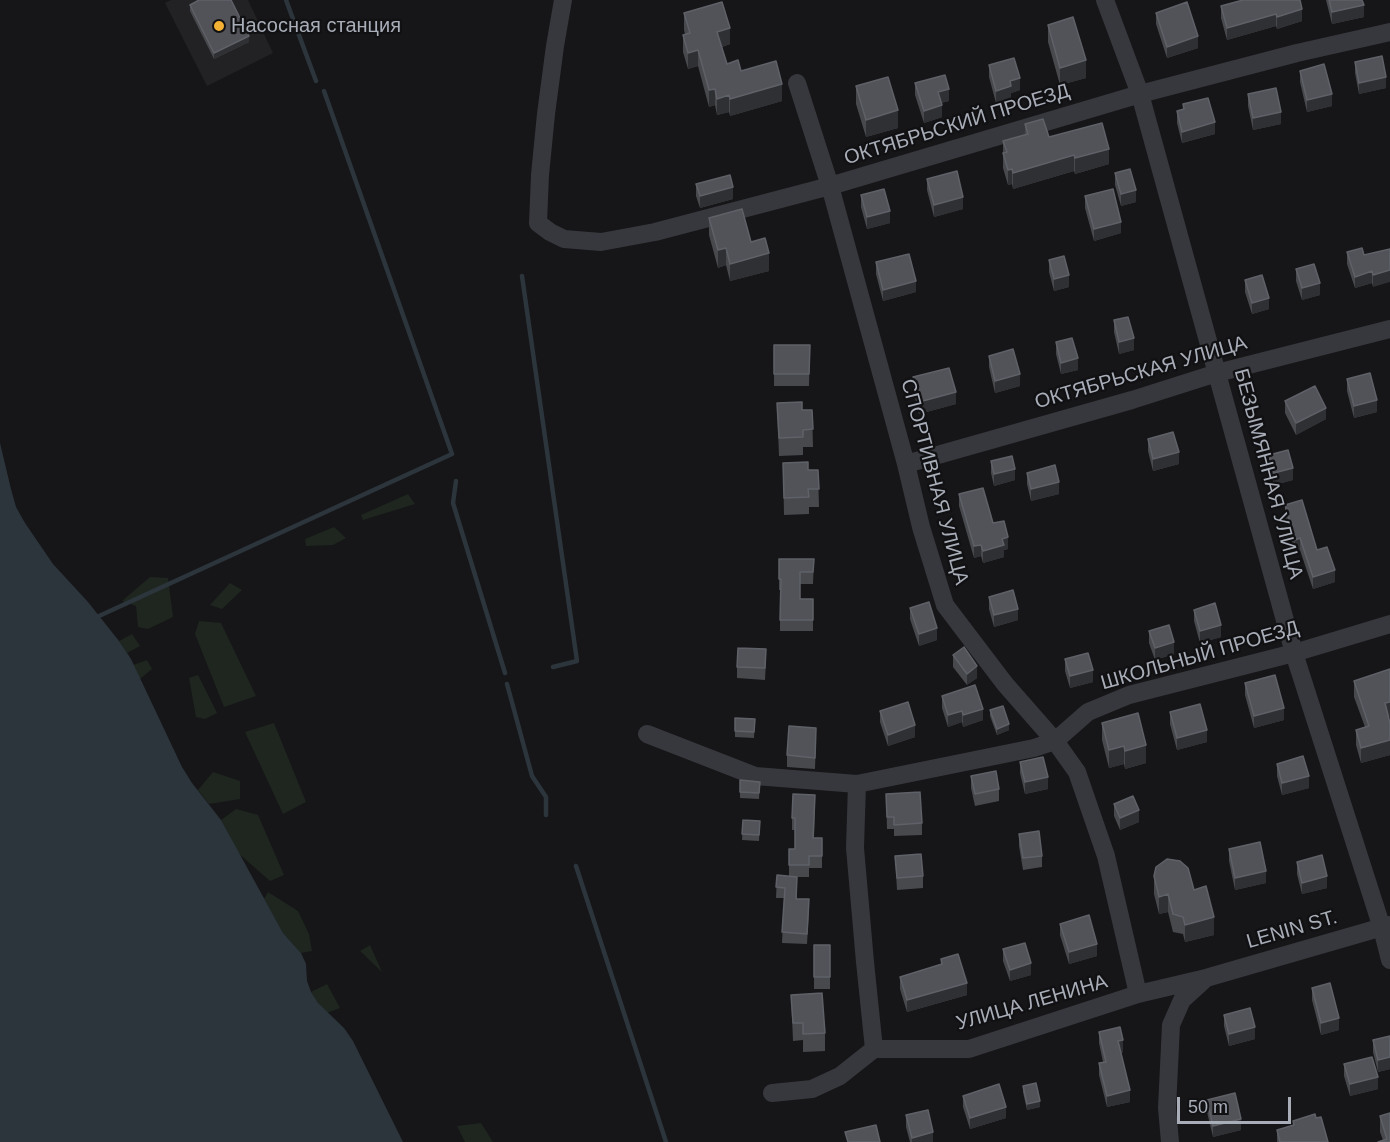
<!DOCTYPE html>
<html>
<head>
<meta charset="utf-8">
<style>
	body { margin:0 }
	#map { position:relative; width:1390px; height:1142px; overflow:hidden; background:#161618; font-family:Helvetica,sans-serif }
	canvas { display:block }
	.scale { position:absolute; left:1177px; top:1097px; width:114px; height:27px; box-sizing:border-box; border:3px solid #a8adb8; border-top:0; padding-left:8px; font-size:18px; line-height:21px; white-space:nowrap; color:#a8adb8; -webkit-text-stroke:4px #111113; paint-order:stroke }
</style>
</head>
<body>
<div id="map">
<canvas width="1390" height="1142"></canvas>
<div class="scale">50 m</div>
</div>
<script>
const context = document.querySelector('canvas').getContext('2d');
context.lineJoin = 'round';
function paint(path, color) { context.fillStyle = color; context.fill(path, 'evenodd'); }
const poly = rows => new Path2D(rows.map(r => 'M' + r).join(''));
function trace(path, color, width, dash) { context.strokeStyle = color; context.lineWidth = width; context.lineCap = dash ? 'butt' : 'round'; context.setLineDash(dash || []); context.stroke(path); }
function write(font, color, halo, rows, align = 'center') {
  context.font = font + ' Helvetica,sans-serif'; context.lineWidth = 4.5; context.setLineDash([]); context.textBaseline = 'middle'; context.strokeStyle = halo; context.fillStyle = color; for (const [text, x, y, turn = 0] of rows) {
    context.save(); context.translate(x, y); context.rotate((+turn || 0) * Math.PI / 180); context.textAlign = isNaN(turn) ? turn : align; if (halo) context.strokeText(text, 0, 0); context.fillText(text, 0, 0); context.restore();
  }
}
const built = poly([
	[171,0,248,0,273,53,207,86,165,3]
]);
const green = poly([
	[408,494,415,504,363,520,361,515],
	[334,527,346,538,333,545,306,546,305,539],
	[150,577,168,578,173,617,148,629,138,627,136,606,122,601],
	[230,583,242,590,222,609,210,605],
	[199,621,221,623,256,696,224,707,195,634],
	[132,634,140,646,127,653,119,641],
	[147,660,152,669,140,679,133,665],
	[198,675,217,713,205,719,196,717,189,678],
	[274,723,306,802,283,814,245,732],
	[213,772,240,781,240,799,209,804,198,790],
	[236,809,258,815,284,875,270,881,238,853,221,820],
	[268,892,298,911,309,934,312,951,301,953,283,933,264,899],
	[370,945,382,972,360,951],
	[327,984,340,1008,327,1013,316,1001,311,992],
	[481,1123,493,1142,465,1142,457,1126]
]);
const water = poly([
	[0,443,11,489,16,507,25,523,53,564,88,602,119,641,131,659,182,767,192,783,221,820,283,933,301,953,306,964,307,981,311,992,318,1003,344,1028,353,1041,403,1142,0,1142]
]);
const stream = poly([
	[286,0,316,81],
	[522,276,577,661,553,667],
	[456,481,453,503,505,673],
	[94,619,99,616,452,454,324,91],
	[507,684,532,776,546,797,546,815],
	[576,866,666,1142]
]);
const minor = poly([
	[563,0,555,46,546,114,540,175,538,223,550,232,564,239,601,242,655,232,830,186,1140,94,1297,53,1390,32],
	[1105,0,1140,94,1294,653,1382,928,1390,960],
	[797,83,830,186,906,464,921,527,945,605,1005,684,1055,741,1077,772,1106,856,1138,994],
	[906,464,1132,400,1217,373,1390,329],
	[647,734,755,776,857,784,1034,748,1055,741,1088,712,1129,695,1294,653,1390,624],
	[857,784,855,848,865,962,874,1049],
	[772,1093,812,1089,840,1076,874,1049,969,1049,1138,994,1206,978,1390,925],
	[1170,1142,1167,1108,1171,1025,1182,1000,1205,979]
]);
const wall = poly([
	[1326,0,1362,0,1364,17,1332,24],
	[190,5,249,42,214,59,190,11],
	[1221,6,1302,9,1302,21,1277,29,1276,26,1227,40,1221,18],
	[684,13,730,44,722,47,727,64,741,71,782,101,730,116,729,112,717,115,715,105,709,107,698,66,688,69,683,52,683,35,685,34,684,30],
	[1156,13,1198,48,1167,58,1156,24],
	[1048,25,1086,78,1060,85,1048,42],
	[1355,62,1386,88,1359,94,1355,73],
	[989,65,1020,90,1011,93,1011,98,996,103,989,77],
	[1300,71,1332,106,1307,112,1300,82],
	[915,83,949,101,941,103,942,117,924,123,915,95],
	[856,86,898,128,866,137,856,104],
	[1248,94,1281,124,1253,130,1248,106],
	[1183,104,1215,134,1182,143,1177,123,1177,111,1183,110],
	[1025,124,1049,137,1109,164,1075,174,1074,171,1013,189,1012,184,1008,185,1003,168,1003,141,1025,135],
	[1115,173,1136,202,1121,206,1115,185],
	[927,179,963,209,934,217,927,190],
	[696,184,733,199,700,208,696,196],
	[861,195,890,223,867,229,861,207],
	[1085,196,1121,233,1094,241,1085,208],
	[709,218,751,242,769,271,730,281,726,265,718,268,709,235],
	[1390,249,1373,287,1372,283,1355,288,1347,264,1347,252,1364,255],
	[1049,260,1069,287,1054,291,1049,272],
	[876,262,916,292,883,301,876,274],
	[1296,269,1320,295,1302,300,1296,281],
	[1245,280,1269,309,1252,314,1245,292],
	[1114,320,1134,350,1119,354,1114,332],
	[1056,342,1078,370,1061,374,1056,354],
	[774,345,810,345,809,386,774,386],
	[989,356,1020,386,995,393,989,367],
	[913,377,956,404,919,414,913,389],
	[1347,379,1377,412,1354,418,1347,391],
	[1285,401,1326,419,1296,435,1285,413],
	[777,403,802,410,812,410,813,447,803,447,803,455,779,456],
	[1148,439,1179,464,1153,471,1148,451],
	[1269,455,1293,480,1274,485,1269,467],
	[991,461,1015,480,994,486,991,473],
	[783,463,808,470,818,470,819,507,809,507,809,514,784,515],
	[1027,473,1059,494,1031,501,1027,484],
	[959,494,993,523,1008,549,1004,550,1004,557,983,563,981,556,974,558,959,506],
	[1285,505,1317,550,1335,582,1313,589,1300,550,1295,552,1285,517],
	[779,559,814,559,813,584,800,584,800,599,813,599,813,631,780,631,780,590,779,590],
	[989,597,1018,620,994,627,989,609],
	[910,608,937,640,919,646,910,619],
	[1194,610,1221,637,1200,643,1194,621],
	[1149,631,1174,654,1155,660,1149,643],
	[953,655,977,678,967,685,953,667],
	[1065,659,1093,682,1070,688,1065,671],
	[766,661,765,680,737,678,737,667],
	[1354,681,1389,718,1390,723,1390,755,1361,763,1356,745,1356,730,1365,727,1354,697],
	[1245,683,1284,720,1254,728,1245,695],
	[942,696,983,720,963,727,962,722,948,727,942,708],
	[990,710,1009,730,997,735,990,716],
	[880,711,915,737,888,746,880,722],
	[1170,712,1207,742,1177,750,1170,724],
	[735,718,755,719,754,738,735,737],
	[1102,723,1146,763,1125,769,1124,764,1109,768,1102,740],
	[816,740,815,769,787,767,787,755],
	[1020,762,1048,789,1025,794,1020,773],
	[1277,764,1309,788,1282,795,1277,776],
	[971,776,999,789,999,801,975,806,971,788],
	[740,780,760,782,759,799,740,798],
	[886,794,922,823,922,835,894,836,894,829,887,829],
	[1114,804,1139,822,1120,830,1114,816],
	[815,807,814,838,822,838,822,868,809,868,809,877,797,877,797,899,809,910,807,944,782,943,784,898,776,898,777,875,789,876,789,849,795,849,795,830,792,830,792,818],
	[743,820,760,821,759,841,742,840],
	[1019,834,1042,856,1042,867,1023,870,1019,846],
	[1229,849,1266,883,1235,890,1229,861],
	[895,856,923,876,923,888,897,890],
	[1297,862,1327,888,1302,894,1297,874],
	[1154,876,1194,890,1214,935,1185,942,1183,934,1173,932,1168,912,1159,914,1154,894],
	[1060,924,1097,956,1069,964,1060,935],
	[814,945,830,945,830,989,814,989],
	[1003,949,1031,975,1010,981,1003,961],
	[941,959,967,995,907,1012,900,989,900,977,941,965],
	[1312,988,1339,1030,1321,1035,1312,1000],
	[791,995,825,1033,825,1051,803,1052,803,1040,793,1041],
	[1224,1015,1255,1039,1229,1046,1224,1026],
	[1099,1032,1123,1052,1121,1053,1130,1102,1107,1107,1099,1075,1099,1063,1103,1062,1099,1043],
	[1390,1036,1390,1069,1378,1072,1373,1052,1373,1040],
	[1344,1064,1378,1089,1350,1096,1344,1076],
	[1023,1086,1040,1107,1027,1110,1023,1092],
	[963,1096,1006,1118,970,1129,963,1107],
	[1207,1100,1241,1130,1213,1137,1207,1112],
	[906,1115,933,1142,910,1142,906,1127],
	[1380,1116,1390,1142,1383,1140,1380,1132],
	[1316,1118,1328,1142,1277,1142,1277,1130,1293,1125,1293,1121]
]);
const shadedWall = poly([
	[1364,5,1364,17,1332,24,1332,12],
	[1302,9,1302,21,1277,29,1277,17],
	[1276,14,1276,26,1227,40,1227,28],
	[730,28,730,44,717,48,717,32],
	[249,36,249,42,214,59,214,53],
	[1198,36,1198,48,1167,58,1167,47],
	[698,50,698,66,688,69,688,53],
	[1086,60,1086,78,1060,85,1060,68],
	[1386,77,1386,88,1359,94,1359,83],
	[1020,78,1020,90,1011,93,1011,98,996,103,996,91,1010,81],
	[782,84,782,101,730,116,730,99],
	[715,89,715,105,709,107,709,90],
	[949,89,949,101,938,104,938,92],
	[1332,94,1332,106,1307,112,1307,100],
	[729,95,729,112,717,115,717,99],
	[942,105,942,117,924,123,924,111],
	[898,110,898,128,866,137,866,120],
	[1281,112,1281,124,1253,130,1253,118],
	[1215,122,1215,134,1182,143,1182,132],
	[1109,149,1109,164,1075,174,1075,158],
	[1074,155,1074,171,1013,189,1013,173],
	[1012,169,1012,184,1008,185,1008,170],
	[733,187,733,199,700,208,700,196],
	[1136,190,1136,202,1121,206,1121,194],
	[963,197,963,209,934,217,934,205],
	[890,211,890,223,867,229,867,217],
	[1121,222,1121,233,1094,241,1094,229],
	[726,248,726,265,718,268,718,250],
	[769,253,769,271,730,281,730,264],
	[1390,270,1390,282,1373,287,1373,275],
	[1372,271,1372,283,1355,288,1355,277],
	[1069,275,1069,287,1054,291,1054,279],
	[916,281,916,292,883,301,883,290],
	[1320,283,1320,295,1302,300,1302,288],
	[1269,298,1269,309,1252,314,1252,303],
	[1134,338,1134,350,1119,354,1119,342],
	[1078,358,1078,370,1061,374,1061,363],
	[1020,374,1020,386,995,393,995,381],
	[956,392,956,404,919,414,919,402],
	[1377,400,1377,412,1354,418,1354,406],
	[1326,408,1326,419,1296,435,1296,423],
	[1179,452,1179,464,1153,471,1153,459],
	[1293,468,1293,480,1274,485,1274,473],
	[1015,469,1015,480,994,486,994,474],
	[1059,482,1059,494,1031,501,1031,489],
	[1008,537,1008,549,1004,550,1004,557,983,563,983,551,1002,539],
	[1300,538,1300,550,1295,552,1295,540],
	[981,545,981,556,974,558,974,546],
	[1335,570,1335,582,1313,589,1313,577],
	[1018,609,1018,620,994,627,994,615],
	[1221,625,1221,637,1200,643,1200,631],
	[937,628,937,640,919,646,919,634],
	[1174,642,1174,654,1155,660,1155,648],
	[977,666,977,678,967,685,967,674],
	[1093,670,1093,682,1070,688,1070,676],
	[1390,702,1390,717,1385,719,1385,703],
	[1284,708,1284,720,1254,728,1254,716],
	[983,709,983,720,963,727,963,715],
	[962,711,962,722,948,727,948,715],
	[1009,724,1009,730,997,735,997,729],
	[915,725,915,737,888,746,888,735],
	[1207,730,1207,742,1177,750,1177,738],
	[1390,740,1390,755,1361,763,1361,748],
	[1146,745,1146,763,1125,769,1125,751],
	[1124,746,1124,764,1109,768,1109,750],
	[1309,776,1309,788,1282,795,1282,783],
	[1048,777,1048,789,1025,794,1025,782],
	[1139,810,1139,822,1120,830,1120,818],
	[1266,871,1266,883,1235,890,1235,878],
	[1327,876,1327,888,1302,894,1302,883],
	[1168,894,1168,912,1159,914,1159,897],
	[1214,917,1214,935,1185,942,1185,925],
	[1097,944,1097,956,1069,964,1069,952],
	[1031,963,1031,975,1010,981,1010,970],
	[967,983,967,995,907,1012,907,1000],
	[1339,1018,1339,1030,1321,1035,1321,1023],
	[1255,1027,1255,1039,1229,1046,1229,1034],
	[1123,1040,1123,1052,1118,1053,1118,1041],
	[1390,1057,1390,1069,1378,1072,1378,1060],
	[1378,1077,1378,1089,1350,1096,1350,1084],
	[1130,1090,1130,1102,1107,1107,1107,1096],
	[1040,1101,1040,1107,1027,1110,1027,1104],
	[1006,1107,1006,1118,970,1129,970,1118],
	[1241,1119,1241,1130,1213,1137,1213,1126],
	[933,1132,933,1142,912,1142,912,1138]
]);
const building = poly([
	[199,0,231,0,249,36,214,53,190,5,199,0],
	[1243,0,1300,0,1302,9,1277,17,1276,14,1227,28,1221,6,1243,0],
	[1329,0,1362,0,1364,5,1332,12,1329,0],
	[722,2,730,28,717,32,727,64,738,60,741,71,776,61,782,84,730,99,729,95,717,99,715,89,709,90,698,50,688,53,683,35,690,33,684,13,722,2],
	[1187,2,1198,36,1167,47,1156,13,1187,2],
	[1073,17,1086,60,1060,68,1048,25,1073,17],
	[1382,56,1386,77,1359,83,1355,62,1382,56],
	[1014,58,1020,78,1010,81,1011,86,996,91,989,65,1014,58],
	[1324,64,1332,94,1307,100,1300,71,1324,64],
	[945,75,949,89,938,92,942,105,924,111,915,83,945,75],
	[888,77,898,110,866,120,856,86,888,77],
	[1276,88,1281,112,1253,118,1248,94,1276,88],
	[1208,98,1215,122,1182,132,1177,111,1184,109,1183,104,1208,98],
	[1043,119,1049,137,1102,123,1109,149,1075,158,1074,155,1013,173,1012,169,1008,170,1003,153,1007,152,1003,141,1028,134,1025,124,1043,119],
	[1130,169,1136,190,1121,194,1115,173,1130,169],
	[957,171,963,197,934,205,927,179,957,171],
	[730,175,733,187,700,196,696,184,730,175],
	[884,189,890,211,867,217,861,195,884,189],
	[1113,189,1121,222,1094,229,1085,196,1113,189],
	[742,209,751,242,765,238,769,253,730,264,726,248,718,250,709,218,742,209],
	[1362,248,1364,255,1390,249,1390,270,1373,275,1372,271,1355,277,1347,252,1362,248],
	[909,254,916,281,883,290,876,262,909,254],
	[1064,256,1069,275,1054,279,1049,260,1064,256],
	[1314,264,1320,283,1302,288,1296,269,1314,264],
	[1262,275,1269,298,1252,303,1245,280,1262,275],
	[1128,317,1134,338,1119,342,1114,320,1128,317],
	[1072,338,1078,358,1061,363,1056,342,1072,338],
	[774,345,810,345,809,374,774,374,774,345],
	[1013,349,1020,374,995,381,989,356,1013,349],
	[949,368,956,392,919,402,913,377,949,368],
	[1370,373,1377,400,1354,406,1347,379,1370,373],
	[1315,386,1326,408,1296,423,1285,401,1315,386],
	[802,402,802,410,812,410,813,429,803,430,803,437,779,438,777,403,802,402],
	[1173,432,1179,452,1153,459,1148,439,1173,432],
	[1288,450,1293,468,1274,473,1269,455,1288,450],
	[1012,456,1015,469,994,474,991,461,1012,456],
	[808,462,808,470,818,470,819,489,808,489,809,497,784,498,783,463,808,462],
	[1055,465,1059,482,1031,489,1027,473,1055,465],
	[983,488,993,523,1004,521,1008,537,1002,539,1004,545,983,551,981,545,974,546,959,494,983,488],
	[1302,500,1317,550,1327,547,1335,570,1313,577,1300,538,1295,540,1285,505,1302,500],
	[779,559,814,559,813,572,800,572,800,599,813,599,813,620,780,620,781,579,779,579,779,559],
	[1013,590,1018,609,994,615,989,597,1013,590],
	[929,602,937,628,919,634,910,608,929,602],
	[1215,603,1221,625,1200,631,1194,610,1215,603],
	[1169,625,1174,642,1155,648,1149,631,1169,625],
	[964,647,977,666,967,674,953,655,964,647],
	[738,648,766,649,765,668,737,667,738,648],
	[1088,653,1093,670,1070,676,1065,659,1088,653],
	[1390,669,1390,702,1385,703,1390,723,1390,740,1361,748,1356,730,1369,726,1354,681,1390,669],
	[1275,675,1284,708,1254,716,1245,683,1275,675],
	[975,685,983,709,963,715,962,711,948,715,942,696,975,685],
	[908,702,915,725,888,735,880,711,908,702],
	[1200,704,1207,730,1177,738,1170,712,1200,704],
	[1003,706,1009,724,997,729,990,710,1003,706],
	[1138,713,1146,745,1125,751,1124,746,1109,750,1102,723,1138,713],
	[735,718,755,719,754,732,735,731,735,718],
	[789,726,816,728,815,758,787,755,789,726],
	[1303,756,1309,776,1282,783,1277,764,1303,756],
	[1043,757,1048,777,1025,782,1020,762,1043,757],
	[996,771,999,789,975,794,971,776,996,771],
	[740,780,760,782,759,793,740,792,740,780],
	[920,792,922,823,894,825,894,817,887,817,886,794,920,792],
	[793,794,815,795,813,838,822,838,822,856,809,856,809,865,789,865,789,849,795,849,795,818,792,818,793,794],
	[1133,796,1139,810,1120,818,1114,804,1133,796],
	[743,820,760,821,759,835,742,834,743,820],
	[1039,831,1042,856,1023,858,1019,834,1039,831],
	[1260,842,1266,871,1235,878,1229,849,1260,842],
	[921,854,923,876,897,878,895,856,921,854],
	[1322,855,1327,876,1302,883,1297,862,1322,855],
	[1167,859,1180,861,1188,868,1194,890,1206,886,1214,917,1185,925,1183,917,1173,914,1168,894,1159,897,1154,876,1156,867,1167,859],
	[777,875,797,877,796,899,809,899,807,934,782,932,785,888,776,887,777,875],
	[1089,915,1097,944,1069,952,1060,924,1089,915],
	[1025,943,1031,963,1010,970,1003,949,1025,943],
	[814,945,830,945,830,977,814,977,814,945],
	[958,954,967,983,907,1000,900,977,942,964,941,959,958,954],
	[1330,983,1339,1018,1321,1023,1312,988,1330,983],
	[822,993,825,1033,803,1034,803,1023,793,1023,791,995,822,993],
	[1250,1008,1255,1027,1229,1034,1224,1015,1250,1008],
	[1120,1027,1123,1040,1118,1041,1130,1090,1107,1096,1099,1063,1106,1062,1099,1032,1120,1027],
	[1390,1036,1390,1057,1378,1060,1373,1040,1390,1036],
	[1372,1057,1378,1077,1350,1084,1344,1064,1372,1057],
	[1036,1083,1040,1101,1027,1104,1023,1086,1036,1083],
	[999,1084,1006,1107,970,1118,963,1096,999,1084],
	[1235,1093,1241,1119,1213,1126,1207,1100,1235,1093],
	[928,1110,933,1132,912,1138,906,1115,928,1110],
	[1390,1113,1390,1142,1378,1142,1387,1139,1380,1116,1390,1113],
	[1315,1114,1316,1118,1321,1117,1328,1142,1280,1142,1277,1130,1294,1125,1293,1121,1315,1114],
	[876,1125,880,1142,848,1142,845,1132,876,1125]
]);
const markers = [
	[219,26,6,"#f2b134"]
];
const poiNames = [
	["Насосная станция",231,26]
];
const streetNames = [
	["ОКТЯБРЬСКИЙ ПРОЕЗД",957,125,-17],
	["ОКТЯБРЬСКАЯ УЛИЦА",1141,373,-16],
	["БЕЗЫМЯННАЯ УЛИЦА",1268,474,75],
	["СПОРТИВНАЯ УЛИЦА",934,482,75],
	["ШКОЛЬНЫЙ ПРОЕЗД",1200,656,-16],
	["LENIN ST.",1292,930,-16],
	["УЛИЦА ЛЕНИНА",1032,1003,-16]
];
paint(built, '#222225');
paint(green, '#1e261f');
paint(water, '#2c353c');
trace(stream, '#2c353c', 4.5);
trace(minor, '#37383d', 18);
paint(wall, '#47494d');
paint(shadedWall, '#2f3033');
paint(building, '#525359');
trace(building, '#5f6168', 1.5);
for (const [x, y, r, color] of markers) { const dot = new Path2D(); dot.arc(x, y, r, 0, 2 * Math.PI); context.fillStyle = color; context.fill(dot); trace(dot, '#111113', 2); }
write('20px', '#a8adb8', '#111113', poiNames, 'left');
write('20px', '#a8adb8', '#111113', streetNames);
</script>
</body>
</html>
